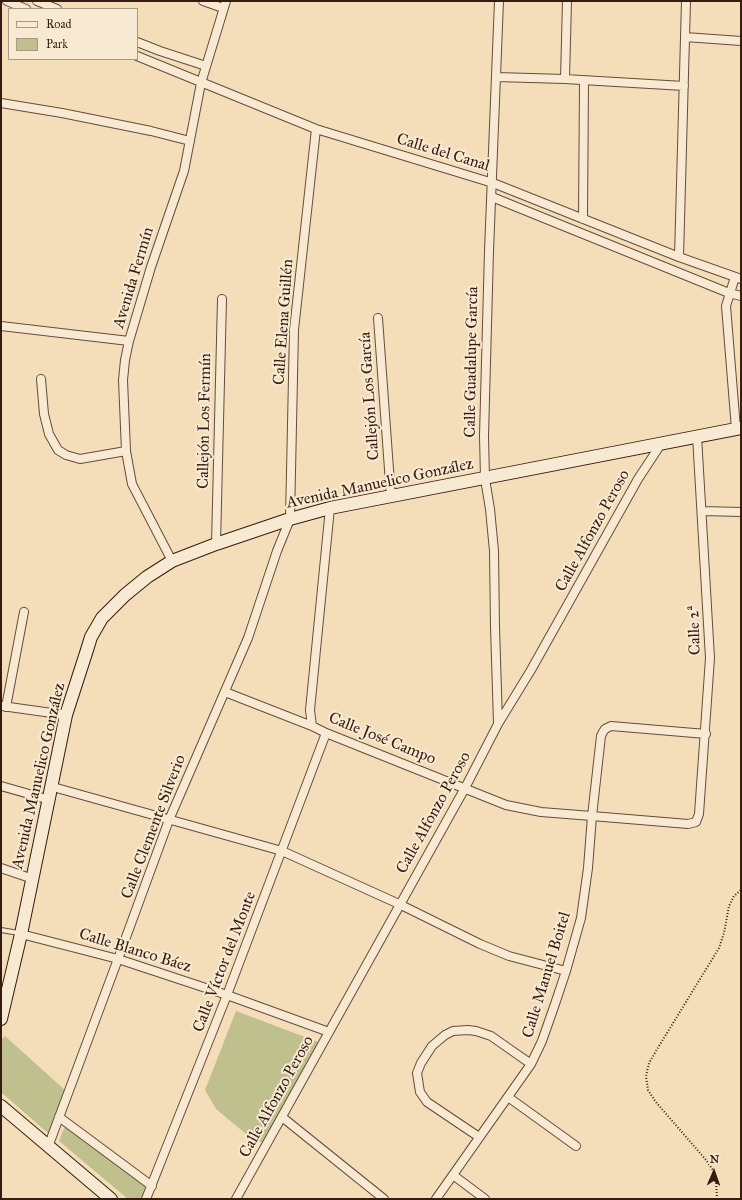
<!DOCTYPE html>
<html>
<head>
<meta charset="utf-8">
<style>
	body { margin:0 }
	#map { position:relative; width:742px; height:1200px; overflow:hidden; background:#f4deba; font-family:"IM FELL Great Primer",serif }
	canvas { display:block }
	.frame { position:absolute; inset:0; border:2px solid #351b10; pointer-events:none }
	.legend { position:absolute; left:8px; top:8px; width:130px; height:52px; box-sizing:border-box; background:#f8ead2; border:1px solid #aa9784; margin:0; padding:5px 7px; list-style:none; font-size:12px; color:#351b10 }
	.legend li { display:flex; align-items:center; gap:8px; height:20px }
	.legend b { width:20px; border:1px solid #aa9784 }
	.north { position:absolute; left:694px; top:1152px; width:40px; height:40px; -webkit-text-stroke:3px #f8ead2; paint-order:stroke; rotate:2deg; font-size:11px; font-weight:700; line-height:16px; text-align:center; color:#351b10 }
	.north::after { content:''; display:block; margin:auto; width:14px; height:18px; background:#351b10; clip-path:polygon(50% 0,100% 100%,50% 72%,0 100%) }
</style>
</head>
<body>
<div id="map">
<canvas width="742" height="1200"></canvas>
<div class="frame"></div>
<ul class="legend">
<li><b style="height:5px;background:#f8ead2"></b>Road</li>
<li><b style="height:11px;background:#bfc08d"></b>Park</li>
</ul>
<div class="north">N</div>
</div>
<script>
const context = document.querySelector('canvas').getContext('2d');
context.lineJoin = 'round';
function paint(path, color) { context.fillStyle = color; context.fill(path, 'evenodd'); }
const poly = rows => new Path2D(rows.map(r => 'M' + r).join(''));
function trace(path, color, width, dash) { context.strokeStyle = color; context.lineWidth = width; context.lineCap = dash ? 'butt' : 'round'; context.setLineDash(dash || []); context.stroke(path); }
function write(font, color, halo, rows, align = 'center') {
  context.font = font + ' "IM FELL Great Primer",serif'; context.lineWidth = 4; context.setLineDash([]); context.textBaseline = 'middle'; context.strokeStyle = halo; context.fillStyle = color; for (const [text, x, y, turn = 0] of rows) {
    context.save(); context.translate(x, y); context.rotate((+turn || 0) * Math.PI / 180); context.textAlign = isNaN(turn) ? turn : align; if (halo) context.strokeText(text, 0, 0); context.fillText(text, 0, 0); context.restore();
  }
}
const green = poly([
	[236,1011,318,1042,263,1143,257,1141,246,1134,216,1109,205,1090],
	[5,1036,66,1091,49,1134,1,1092,1,1040],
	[68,1118,150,1186,144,1199,128,1199,59,1141]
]);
const path = poly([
	[717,1199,716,1180,713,1170,706,1160,655,1101,648,1090,646,1076,649,1063,656,1051,719,948,724,933,729,906,734,896,741,890]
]);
const lane = poly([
	[1,930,19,933]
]);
const street = poly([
	[7,1,26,9],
	[37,1,57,9],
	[203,1,223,8],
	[685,37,741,41],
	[137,42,160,51,206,66],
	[137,56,316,129,493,183,679,257,741,279],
	[496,77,565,79,567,1],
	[565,79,684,86],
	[1,103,62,113,151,131,190,141],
	[492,197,729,293,741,296],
	[583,219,584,81],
	[679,257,686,1],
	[735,277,726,306,736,429],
	[378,318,391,497],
	[1,326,129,341],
	[41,379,44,414,49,434,58,450,66,455,80,459,126,451],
	[702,511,741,512],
	[216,544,222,299],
	[172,561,132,484,126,451,123,380,125,360,129,341,151,267,184,171,201,83,226,1],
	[225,692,312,726,326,733,506,805,541,812,592,816,688,824,696,822,699,814,710,658,697,436],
	[2,706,66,715],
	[6,707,24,612],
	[498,723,495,627,494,551,490,509,485,479,484,436,489,251,499,1],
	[312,726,310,710,330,508],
	[1,786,50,800],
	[53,787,282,851,399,904,480,944,509,956,566,971],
	[1,868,33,879],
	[21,934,118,959,227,995,329,1032],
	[508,1097,576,1146],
	[59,1117,152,1186],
	[282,1117,384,1199],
	[479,1137,427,1102,420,1092,417,1073,421,1063,432,1046,445,1035,453,1031,468,1030,476,1031,491,1036,531,1064],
	[48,1147,118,959,169,820,248,638,277,551,290,519,294,330,316,129],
	[453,1175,485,1199],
	[146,1199,227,995,326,733],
	[236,1199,465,788,498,724,531,670,638,479,661,444],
	[436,1199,531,1064,542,1041,555,1004,566,971,581,918,588,868,592,816,601,736,603,732,605,729,611,726,706,734]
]);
const secondary = poly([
	[1,1019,21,934,66,715,87,650,91,637,102,618,125,595,147,577,172,561,216,544,290,519,330,508,741,428],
	[1,1106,111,1199]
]);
const streetNames = [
	["Calle del Canal",443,153,17],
	["Avenida Fermín",134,278,-73],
	["Calle Elena Guillén",284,322,-86],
	["Calle Guadalupe García",472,362,-89],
	["Callejón Los García",370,396,-94],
	["Callejón Los Fermín",205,421,-89],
	["Avenida Manuelico González",380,484,-12],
	["Calle Alfonzo Peroso",593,531,-61],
	["Calle 2ª",695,630,-92],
	["Calle José Campo",382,739,22],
	["Avenida Manuelico González",39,776,-77],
	["Calle Alfonzo Peroso",434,813,-61],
	["Calle Clemente Silverio",154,827,-69],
	["Calle Blanco Báez",135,951,17],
	["Calle Víctor del Monte",225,962,-69],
	["Calle Manuel Boitel",547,975,-73],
	["Calle Alfonzo Peroso",277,1097,-61]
];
paint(green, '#bfc08d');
trace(lane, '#654c3a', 6);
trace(street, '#654c3a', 10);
trace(secondary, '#351b10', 14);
trace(path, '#351b10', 2, [1, 2]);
trace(lane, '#f8ead2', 4);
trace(street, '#f8ead2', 8);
trace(secondary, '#f8ead2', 12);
write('16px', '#351b10', '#f8ead2', streetNames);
</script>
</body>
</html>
